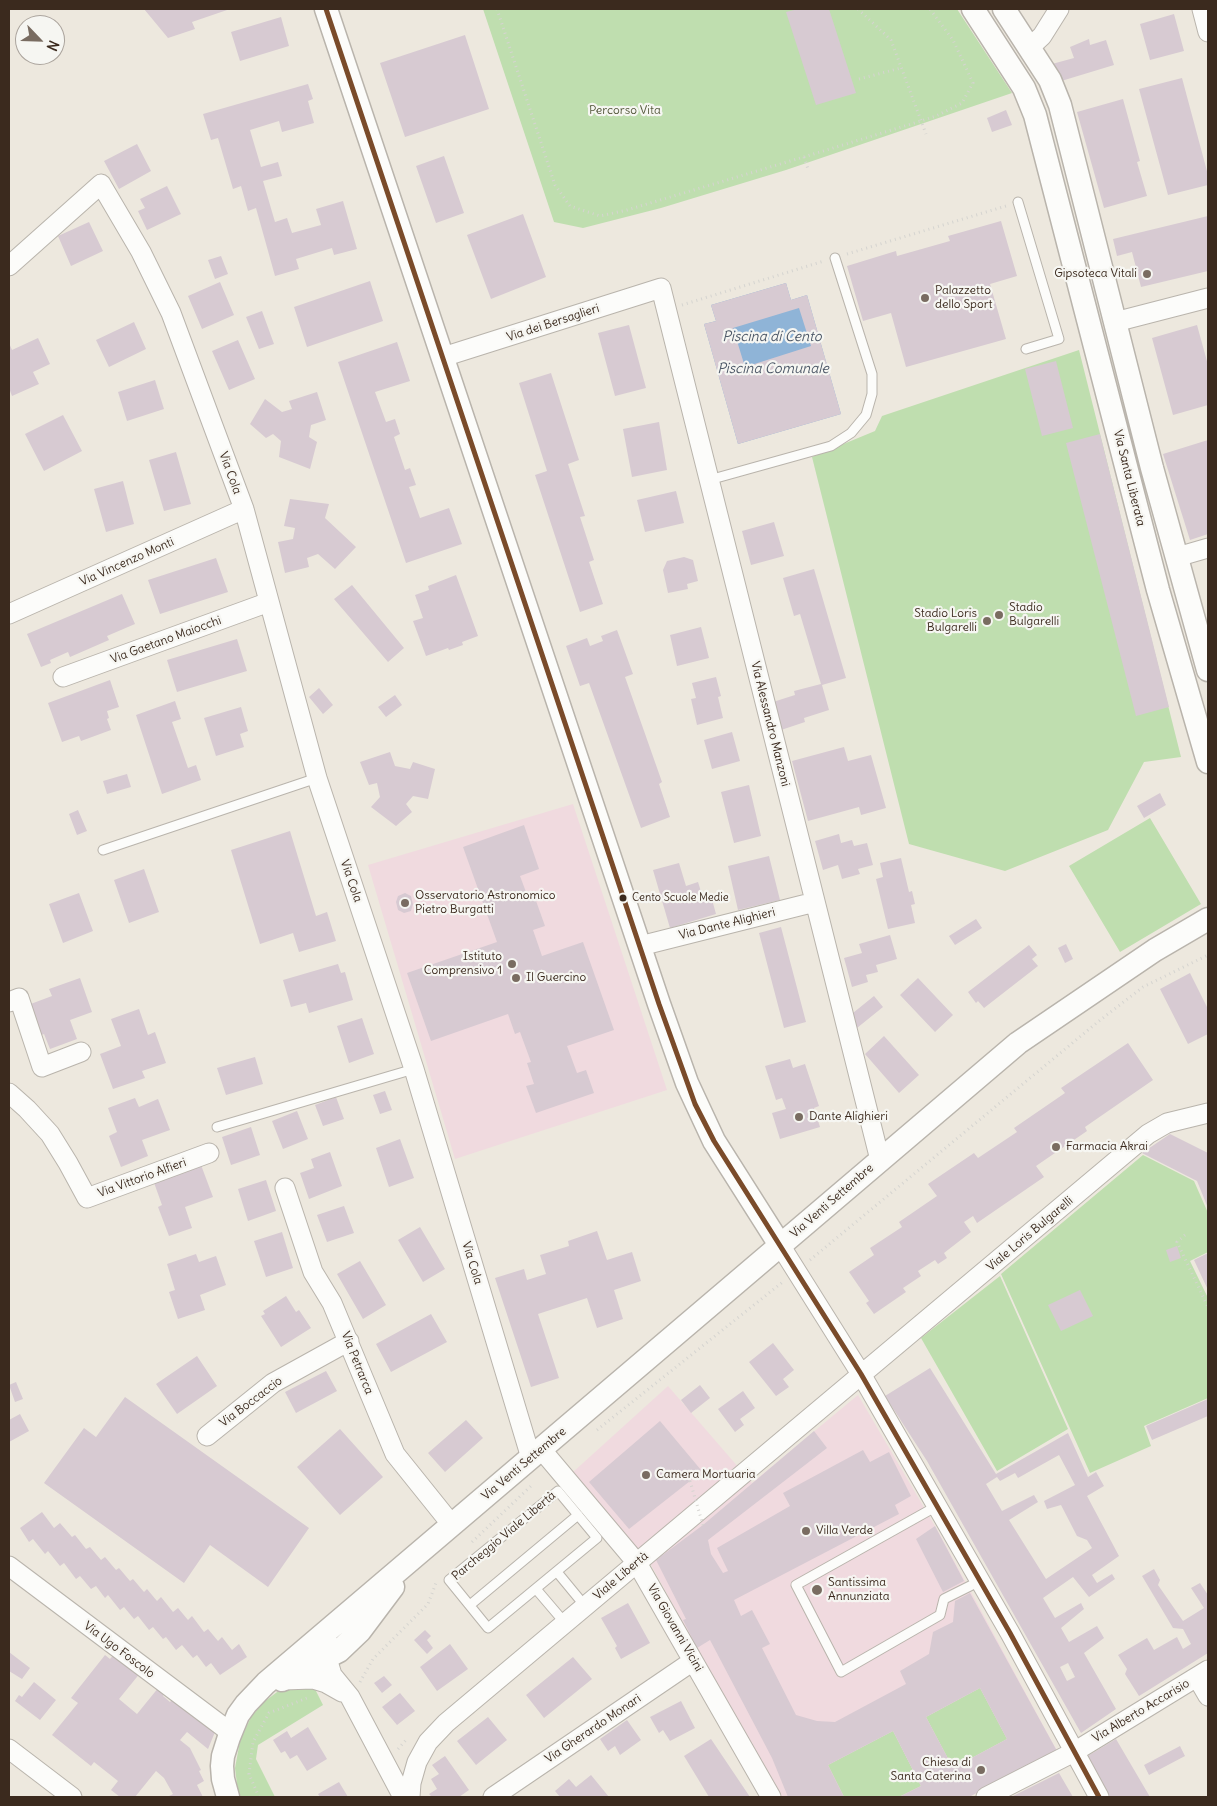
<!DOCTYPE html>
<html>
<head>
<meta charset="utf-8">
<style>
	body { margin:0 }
	#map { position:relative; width:1217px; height:1806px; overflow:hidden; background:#ede8de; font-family:Delius,sans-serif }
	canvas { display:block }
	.frame { position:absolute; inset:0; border:10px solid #3b2a1e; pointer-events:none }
	.north { position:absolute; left:15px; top:15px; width:50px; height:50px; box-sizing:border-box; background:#f6f6f2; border:1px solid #aba49d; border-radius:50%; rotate:114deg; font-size:14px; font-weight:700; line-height:20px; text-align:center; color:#3b2a1e }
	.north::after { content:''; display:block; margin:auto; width:18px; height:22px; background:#796c61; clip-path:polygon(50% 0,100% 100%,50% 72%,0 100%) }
</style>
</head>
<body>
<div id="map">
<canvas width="1217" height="1806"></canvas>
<div class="frame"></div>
<div class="north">N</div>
</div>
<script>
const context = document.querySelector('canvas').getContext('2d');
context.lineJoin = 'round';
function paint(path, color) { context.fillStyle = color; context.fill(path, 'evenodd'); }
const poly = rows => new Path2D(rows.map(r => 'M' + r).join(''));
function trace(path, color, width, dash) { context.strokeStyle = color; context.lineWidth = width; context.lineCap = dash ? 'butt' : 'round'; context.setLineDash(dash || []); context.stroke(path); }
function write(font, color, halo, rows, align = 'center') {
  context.font = font + ' Delius,sans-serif'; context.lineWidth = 4.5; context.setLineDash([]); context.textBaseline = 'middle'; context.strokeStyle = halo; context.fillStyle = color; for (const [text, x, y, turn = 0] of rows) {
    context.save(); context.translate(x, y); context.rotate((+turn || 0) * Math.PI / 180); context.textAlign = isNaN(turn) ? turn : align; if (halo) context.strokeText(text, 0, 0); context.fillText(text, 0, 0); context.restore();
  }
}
const built = poly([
	[573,804,667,1090,455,1159,368,865],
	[668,1386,752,1483,858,1395,939,1533,1057,1751,969,1797,779,1797,651,1565,572,1473]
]);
const green = poly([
	[483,9,957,9,1012,93,786,170,661,208,583,228,554,222],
	[1079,350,1181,757,1144,762,1108,830,1005,871,909,844,812,457,875,431,882,416],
	[1150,818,1201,904,1120,952,1069,866],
	[1143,1155,1194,1181,1208,1213,1208,1252,1190,1261,1208,1298,1208,1398,1144,1426,1151,1446,1090,1473,1001,1274],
	[1000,1276,1068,1429,997,1471,921,1338],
	[313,1685,323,1705,258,1745,256,1759,275,1797,241,1797,238,1792,235,1768,240,1741,251,1717,264,1702,281,1689],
	[980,1688,1007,1739,953,1768,926,1717],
	[893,1731,921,1786,899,1797,844,1797,828,1765]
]);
const water = poly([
	[786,283,791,300,807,295,841,414,738,444,704,324,716,321,711,305]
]);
const building = poly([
	[144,9,230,9,192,22,195,29,168,38],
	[798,9,829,9,856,93,816,105,786,12],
	[1174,14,1184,51,1150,60,1140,24],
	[281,17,289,46,240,61,231,32],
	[465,35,489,109,405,137,380,63],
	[1089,39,1090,45,1106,40,1114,65,1058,82,1052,64,1074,58,1070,47],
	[1182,78,1208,175,1208,185,1168,195,1139,89],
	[308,84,313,99,308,101,314,123,282,132,279,121,250,130,261,167,278,162,282,176,263,181,275,222,287,218,292,233,321,225,316,209,343,201,357,249,334,255,332,248,296,259,299,269,275,276,256,208,248,211,241,186,233,189,218,138,211,140,203,114],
	[1123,99,1140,161,1137,162,1147,196,1104,208,1077,112],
	[1006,110,1012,125,992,132,987,118],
	[137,144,151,171,119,189,104,161],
	[444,156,464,213,436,223,416,166],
	[167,186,181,214,147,230,138,211,145,208,140,199],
	[523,214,546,277,491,299,467,235],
	[1208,216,1208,271,1141,287,1132,252,1117,256,1113,239],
	[1001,221,1017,276,990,284,1006,339,906,367,891,313,863,321,847,266,896,251,897,256,950,241,948,236],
	[89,222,103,251,71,266,58,236],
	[221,256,228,274,215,279,208,260],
	[370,281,383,321,307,347,294,307],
	[220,282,234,315,202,329,188,296],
	[786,283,791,300,807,295,841,414,738,444,704,324,716,321,711,305],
	[799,308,811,346,745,367,733,328],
	[262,311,274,344,259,349,246,317],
	[134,322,146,349,109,367,96,340],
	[629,325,646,388,615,396,598,333],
	[1197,325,1208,365,1208,405,1173,415,1152,338],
	[38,338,50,364,33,372,39,384,12,396,9,388,9,343,12,350],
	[238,340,255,379,229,390,212,351],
	[397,342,410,381,375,392,386,422,395,419,400,434,394,437,405,470,410,468,416,485,409,487,420,518,449,508,462,544,406,563,338,362],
	[1056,361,1073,428,1042,436,1025,369],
	[551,373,579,460,568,464,585,516,580,517,594,560,589,562,603,604,580,612,535,475,547,471,519,383],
	[155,380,164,409,127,421,118,392],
	[317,392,326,420,311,425,309,437,317,442,310,469,279,457,281,441,273,434,266,438,250,424,265,399,282,412,292,409,289,401],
	[63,415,82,451,44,471,25,434],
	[659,422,667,470,632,477,623,429],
	[1100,434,1169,707,1136,716,1066,443],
	[1208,440,1208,534,1190,540,1163,454],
	[176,452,191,504,164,511,149,460],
	[123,481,134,524,106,532,94,489],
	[676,491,684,523,645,532,637,500],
	[290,499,329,504,325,518,356,547,335,569,318,554,307,558,309,567,285,573,278,542,293,539,295,528,284,526],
	[774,522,784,556,751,565,742,531],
	[684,557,693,560,698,581,687,584,688,589,668,593,663,570,667,561],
	[216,558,228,592,160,614,148,580],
	[814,569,846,678,822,685,829,710,804,718,805,722,781,730,773,702,795,695,794,691,821,684,800,614,794,616,783,578],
	[456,575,478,636,462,642,463,645,449,650,448,648,426,656,413,621,423,618,415,595,429,590,428,586],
	[352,585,404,648,388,662,334,599],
	[122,594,135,624,107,636,109,640,70,657,68,652,50,660,51,663,41,667,27,634],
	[701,627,709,658,677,666,670,635],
	[617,630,633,674,625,677,662,782,659,784,670,817,641,828,589,683,580,686,566,646,587,638,590,646,603,641,601,636],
	[237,639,247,671,177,692,167,660],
	[716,677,721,696,718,697,723,718,697,725,691,699,696,698,692,683],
	[110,680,119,707,107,711,109,718,107,719,111,730,81,741,79,736,62,742,48,703],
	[319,688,333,705,323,714,309,697],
	[395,695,402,705,386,717,378,707],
	[175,701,181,719,172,722,188,768,196,765,201,780,162,794,136,715],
	[241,707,248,731,240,734,244,747,216,756,204,718],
	[732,732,740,761,712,769,704,740],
	[844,747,848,761,871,755,886,808,861,815,859,807,808,821,792,761],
	[390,752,395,766,410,769,413,762,435,769,428,799,413,796,406,804,412,812,396,826,371,807,380,797,377,783,369,785,360,762],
	[127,774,131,787,107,794,103,781],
	[749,785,761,836,734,843,721,792],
	[1160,793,1166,805,1144,818,1137,806],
	[78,810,87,831,77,835,69,814],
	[524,825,539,869,520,876,529,900,535,898,545,926,533,930,542,956,583,942,614,1030,567,1046,577,1073,586,1070,594,1093,536,1113,526,1086,534,1084,527,1063,531,1062,520,1032,515,1034,508,1014,431,1041,407,973,497,942,463,847],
	[290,831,316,916,327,912,336,941,299,952,293,933,260,944,231,850],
	[839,834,841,843,852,840,854,846,867,843,873,865,858,869,860,874,842,879,838,865,823,870,815,841],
	[769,856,780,900,738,910,728,866],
	[901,858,909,892,912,891,915,904,911,905,915,923,888,929,876,879,883,877,880,863],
	[679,863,686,886,698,882,703,898,711,896,716,914,670,928,653,870],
	[144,869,159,912,129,923,114,880],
	[79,893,93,931,63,943,49,904],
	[405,893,411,896,413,904,411,911,404,913,398,910,396,902,398,896],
	[976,919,982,928,955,945,949,936],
	[781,927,806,1022,784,1028,759,933],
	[890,935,897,959,876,965,878,972,866,975,868,982,852,987,844,958,862,953,859,944],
	[1066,944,1073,959,1065,963,1058,948],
	[1029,945,1037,955,1032,959,1038,966,984,1008,978,1001,976,1003,968,992],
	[338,964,341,973,345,972,353,1000,309,1013,306,1003,291,1007,283,980],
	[1190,973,1208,1009,1208,1034,1188,1044,1160,989],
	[80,978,92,1012,70,1020,77,1039,50,1049,44,1034,39,1036,28,1005,52,996,49,989],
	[918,978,953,1015,935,1032,900,995],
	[874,996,883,1007,857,1028,848,1017],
	[139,1009,148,1035,155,1032,166,1063,142,1071,145,1078,113,1089,100,1054,121,1046,111,1019],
	[362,1018,374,1054,349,1063,337,1026],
	[884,1036,919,1075,899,1093,865,1054],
	[1128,1043,1153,1080,1085,1127,1087,1131,1036,1166,1044,1177,977,1223,973,1216,964,1222,971,1232,944,1253,947,1258,938,1264,935,1260,918,1271,921,1276,903,1288,906,1292,874,1314,866,1303,869,1301,849,1272,874,1255,870,1248,902,1227,899,1222,937,1196,928,1184,974,1153,978,1158,1017,1132,1014,1128,1065,1093,1061,1088],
	[255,1057,263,1084,226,1095,217,1068],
	[790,1059,793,1068,805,1064,819,1106,814,1108,820,1127,780,1139,772,1113,786,1109,782,1098,776,1100,765,1066],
	[385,1091,392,1110,380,1114,373,1095],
	[336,1097,344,1119,323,1126,315,1105],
	[135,1098,139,1107,158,1099,170,1130,142,1140,148,1156,121,1167,109,1136,117,1132,108,1108],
	[297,1111,308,1139,283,1149,272,1121],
	[251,1127,260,1155,231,1165,222,1137],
	[1170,1134,1208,1153,1208,1208,1197,1181,1142,1153],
	[400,1139,414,1178,389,1187,376,1148],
	[330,1152,342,1186,309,1199,300,1173,314,1168,311,1159],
	[201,1165,213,1197,185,1207,192,1228,169,1236,158,1207,162,1205,152,1177],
	[266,1180,276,1211,248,1221,238,1189],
	[344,1206,354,1233,327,1242,317,1215],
	[420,1227,445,1269,423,1282,398,1240],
	[597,1231,607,1260,632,1252,641,1281,614,1290,623,1319,597,1328,587,1298,538,1314,559,1378,531,1387,495,1278,524,1269,527,1280,546,1274,540,1255,569,1246,568,1241],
	[282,1232,293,1268,266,1277,254,1241],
	[1177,1246,1181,1258,1170,1262,1166,1250],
	[1208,1253,1208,1290,1194,1260],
	[196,1254,199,1262,216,1256,226,1285,200,1295,205,1310,178,1319,169,1292,175,1290,167,1264],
	[360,1261,386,1305,363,1319,337,1274],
	[1080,1290,1093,1316,1061,1331,1048,1305],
	[286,1296,296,1312,299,1310,311,1328,281,1347,261,1316,265,1314,263,1311],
	[431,1314,447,1342,391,1372,376,1344],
	[773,1343,794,1370,783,1379,789,1387,776,1396,749,1362],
	[197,1356,217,1386,177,1414,156,1384],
	[930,1368,996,1474,1068,1433,1088,1477,1096,1472,1104,1486,1087,1496,1119,1556,1092,1575,1097,1583,1112,1574,1115,1579,1089,1597,1073,1577,1043,1598,1055,1618,1081,1603,1084,1609,1061,1628,1069,1642,1097,1626,1104,1638,1084,1653,1116,1709,1081,1733,927,1461,885,1396],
	[1059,1455,1075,1485,1044,1501,1047,1509,1061,1505,1077,1536,1087,1540,1092,1548,1046,1579,1009,1520,1038,1502,1034,1495,1002,1511,986,1484,997,1477,1000,1481,1015,1473,1018,1478],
	[1068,1663,1075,1677,1067,1681,1060,1667],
	[326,1371,337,1391,296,1413,285,1392],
	[16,1382,23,1399,15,1402,9,1385],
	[700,1385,710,1398,691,1413,681,1400],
	[743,1391,755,1408,740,1419,744,1425,735,1432,718,1409],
	[125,1397,309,1528,268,1587,210,1545,184,1583,44,1483,84,1428,96,1437],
	[1208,1399,1208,1416,1152,1440,1146,1426],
	[20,1414,29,1431,9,1442,9,1420],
	[466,1420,483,1438,445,1472,428,1453],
	[660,1421,701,1470,690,1481,629,1529,589,1482],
	[340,1429,383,1477,340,1515,297,1467],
	[814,1431,827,1448,708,1540,711,1554,723,1573,728,1571,717,1548,790,1506,783,1493,863,1450,870,1462,889,1452,911,1496,895,1505,899,1514,734,1600,741,1616,752,1610,770,1644,762,1648,796,1715,817,1721,835,1722,906,1684,900,1671,929,1654,933,1632,953,1622,955,1601,970,1593,1057,1751,969,1797,899,1797,921,1786,893,1731,828,1765,844,1797,788,1797,772,1758,710,1640,697,1648,683,1620,686,1619,656,1560,703,1525],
	[980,1688,1007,1739,953,1768,926,1717],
	[42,1512,54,1528,60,1523,72,1537,75,1535,86,1549,90,1547,101,1560,105,1557,116,1570,119,1568,130,1581,133,1579,144,1592,147,1589,157,1601,161,1597,173,1612,178,1608,188,1620,192,1616,204,1632,208,1629,218,1641,222,1637,232,1650,239,1644,247,1657,220,1675,211,1663,206,1667,197,1655,193,1658,182,1645,176,1650,166,1637,163,1639,153,1627,149,1630,138,1616,134,1619,124,1607,120,1610,108,1595,105,1598,96,1586,91,1589,80,1576,76,1579,64,1563,60,1566,48,1551,45,1554,33,1539,29,1542,20,1528],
	[935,1526,964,1581,943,1592,916,1539],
	[1154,1569,1160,1580,1158,1585,1183,1621,1204,1608,1191,1588,1200,1583,1208,1595,1208,1653,1139,1696,1125,1674,1127,1669,1118,1655,1147,1638,1154,1650,1177,1637,1183,1649,1191,1644,1183,1629,1173,1628,1142,1576],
	[628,1603,650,1643,621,1659,615,1648,617,1646,601,1618],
	[425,1630,431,1636,427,1640,433,1648,427,1654,414,1640],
	[450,1644,468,1669,437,1691,420,1667],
	[9,1652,30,1668,22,1679,9,1671],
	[116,1652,141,1672,119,1699,137,1714,159,1687,165,1692,163,1696,170,1702,173,1699,215,1732,208,1749,187,1732,180,1740,190,1748,201,1770,199,1771,204,1781,197,1785,203,1797,167,1797,173,1794,164,1778,156,1771,135,1797,120,1797,111,1790,118,1781,94,1762,91,1766,52,1735,78,1703,71,1698,105,1655,110,1659],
	[573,1657,592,1679,544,1718,526,1695],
	[384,1676,392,1685,382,1693,374,1683],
	[34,1682,56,1700,40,1720,15,1701,19,1695,22,1697],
	[400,1693,415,1711,397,1725,382,1707],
	[681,1701,695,1728,670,1741,663,1730,659,1733,650,1717],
	[488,1717,507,1740,476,1765,457,1741],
	[627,1720,641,1740,620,1755,615,1746,608,1751,600,1739],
	[308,1727,327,1759,307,1771,297,1755,290,1759,285,1751,281,1753,273,1740,287,1731,291,1738],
	[711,1739,750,1797,709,1797,684,1756],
	[1116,1739,1150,1797,1110,1797,1086,1757],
	[1180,1746,1185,1756,1149,1775,1144,1765],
	[445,1756,469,1790,459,1797,432,1797,429,1794,437,1789,431,1779,439,1774,432,1765],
	[1059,1773,1073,1797,1011,1797],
	[591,1775,609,1797,560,1797,555,1791,569,1779,576,1787],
	[339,1782,348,1797,320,1797,318,1794]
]);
const path = poly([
	[497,9,555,185,570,206,600,216,627,210,807,156,921,121,936,116,962,103,973,83,953,40,930,9],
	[858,9,891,40,926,134],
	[859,79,901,68],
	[804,157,808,169],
	[847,254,1006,206],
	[682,305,824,261],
	[1185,1235,1177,1242,1208,1307],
	[810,1260,1099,1021,1143,987,1208,955],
	[597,1430,784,1281],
	[472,1542,531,1486],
	[360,1682,373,1659,428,1604,436,1583],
	[398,1749,407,1739],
	[259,1797,249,1774,253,1742,269,1713,307,1698]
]);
const service = poly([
	[1018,202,1059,339,1026,349],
	[709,480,831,446,851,433,866,415,872,394,872,374,835,258],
	[103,850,317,778],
	[217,1127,414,1069],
	[558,1491,597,1538,488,1628,449,1580,558,1491],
	[937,1506,796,1585,841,1672,940,1615,944,1599,980,1581],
	[557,1572,585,1606],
	[536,1589,565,1623],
	[470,1605,578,1515]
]);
const minor = poly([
	[1202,9,1208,32],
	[1029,48,1042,36,1059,9],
	[9,266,101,184,141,252,171,313,244,509,317,778,414,1069,531,1458],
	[1115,322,1208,298],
	[443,357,661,288,880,1160],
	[1177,557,1208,548],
	[9,614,244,509],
	[63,677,269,602],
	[640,946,815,902],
	[9,1002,19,998,42,1067,81,1052],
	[9,1093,27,1109,50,1134,68,1163,87,1198,209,1153],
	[285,1188,313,1272,332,1303,395,1454,452,1525],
	[780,1245,861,1374,1010,1633,1099,1797],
	[207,1436,273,1383,349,1341],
	[541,1449,637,1563,771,1797],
	[9,1566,230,1732],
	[329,1644,327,1658,332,1675,350,1697,403,1797],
	[1197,1677,1208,1696],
	[283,1680,313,1679,326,1683,342,1692],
	[9,1749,72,1797],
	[410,1797,411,1783,417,1762,428,1742,446,1723,1148,1134,1167,1123,1208,1113],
	[493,1797,693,1661],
	[986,1797,1074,1752,1208,1670]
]);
const tertiary = poly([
	[326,9,659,1004,687,1083,714,1141,780,1245],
	[973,9,1024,88,1035,115,1158,590,1208,762],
	[1004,9,1050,80,1060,105,1152,468,1208,670],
	[282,1680,339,1651,360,1631,393,1587],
	[228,1797,223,1779,222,1766,223,1756,229,1737,238,1715,246,1704,266,1683,1018,1043,1155,950,1208,919]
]);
const pathBridge = poly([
	[690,1481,703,1525]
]);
const bus1 = poly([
	[326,9,659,1004,695,1104,714,1141,861,1374,1010,1633,1099,1797]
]);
const markers = [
	[1147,274,5,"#796c61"],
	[925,298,5,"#796c61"],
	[999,615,5,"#796c61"],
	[987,621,5,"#796c61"],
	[623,898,4.5,"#3b2a1e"],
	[405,903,5,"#796c61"],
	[512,964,5,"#796c61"],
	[516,978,5,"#796c61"],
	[799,1117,5,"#796c61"],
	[1056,1147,5,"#796c61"],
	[646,1475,5,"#796c61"],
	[806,1531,5,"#796c61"],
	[817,1590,6,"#796c61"],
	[981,1770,5,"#796c61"]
];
const busNames = [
	["Cento Scuole Medie",632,898]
];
const parkNames = [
	["Percorso Vita",625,111]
];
const poiNames = [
	["Gipsoteca Vitali",1137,274,"right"],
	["Palazzetto",935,291],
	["dello Sport",935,305],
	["Stadio",1009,608],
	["Bulgarelli",1009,622],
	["Stadio Loris",977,614,"right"],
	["Bulgarelli",977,628,"right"],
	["Osservatorio Astronomico",415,896],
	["Pietro Burgatti",415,910],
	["Istituto",502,957,"right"],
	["Comprensivo 1",502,971,"right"],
	["Il Guercino",526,978],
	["Dante Alighieri",809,1117],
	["Farmacia Akrai",1066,1147],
	["Camera Mortuaria",656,1475],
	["Villa Verde",816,1531],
	["Santissima",828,1583],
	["Annunziata",828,1597],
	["Chiesa di",971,1763,"right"],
	["Santa Caterina",971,1777,"right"]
];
const streetNames = [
	["Via dei Bersaglieri",553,323,-18],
	["Via Cola",230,473,70],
	["Via Santa Liberata",1129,478,76],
	["Via Vincenzo Monti",127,562,-24],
	["Via Gaetano Maiocchi",166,640,-20],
	["Via Alessandro Manzoni",770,724,76],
	["Via Cola",351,881,71],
	["Via Dante Alighieri",727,924,-14],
	["Via Vittorio Alfieri",142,1178,-20],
	["Via Venti Settembre",832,1201,-41],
	["Viale Loris Bulgarelli",1030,1234,-40],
	["Via Cola",472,1263,73],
	["Via Petrarca",357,1363,68],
	["Via Boccaccio",251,1402,-37],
	["Via Venti Settembre",524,1464,-40],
	["Parcheggio Viale Libertà",504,1536,-40],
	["Viale Libertà",621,1576,-40],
	["Via Giovanni Vicini",675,1628,60],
	["Via Ugo Foscolo",119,1650,37],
	["Via Alberto Accarisio",1141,1711,-31],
	["Via Gherardo Monari",593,1729,-34]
];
const waterNames = [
	["Piscina di Cento",772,337],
	["Piscina Comunale",773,369]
];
paint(built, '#f0dadf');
paint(green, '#bfdeaf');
paint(water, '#8fb4d7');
paint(building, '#d7cad2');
trace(service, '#b9b4ac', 11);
trace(minor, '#b9b4ac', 21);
trace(tertiary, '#b9b4ac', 25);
trace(path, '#d5d4d0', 3, [1, 4]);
trace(service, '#fcfcfa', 9);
trace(minor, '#fcfcfa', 19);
trace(tertiary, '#fcfcfa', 22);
trace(pathBridge, '#d5d4d0', 3, [1, 4]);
trace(bus1, '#7a4b2a', 5);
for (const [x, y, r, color] of markers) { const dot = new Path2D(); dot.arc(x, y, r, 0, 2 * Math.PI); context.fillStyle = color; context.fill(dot); trace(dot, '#f6f6f2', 2); }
write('11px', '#3b2a1e', '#f6f6f2', busNames, 'left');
write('12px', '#525539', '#f6f6f2', parkNames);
write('12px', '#3b2a1e', '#f6f6f2', poiNames, 'left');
write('12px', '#3b2a1e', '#f6f6f2', streetNames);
write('italic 14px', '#4d5867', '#f6f6f2', waterNames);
</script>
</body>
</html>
